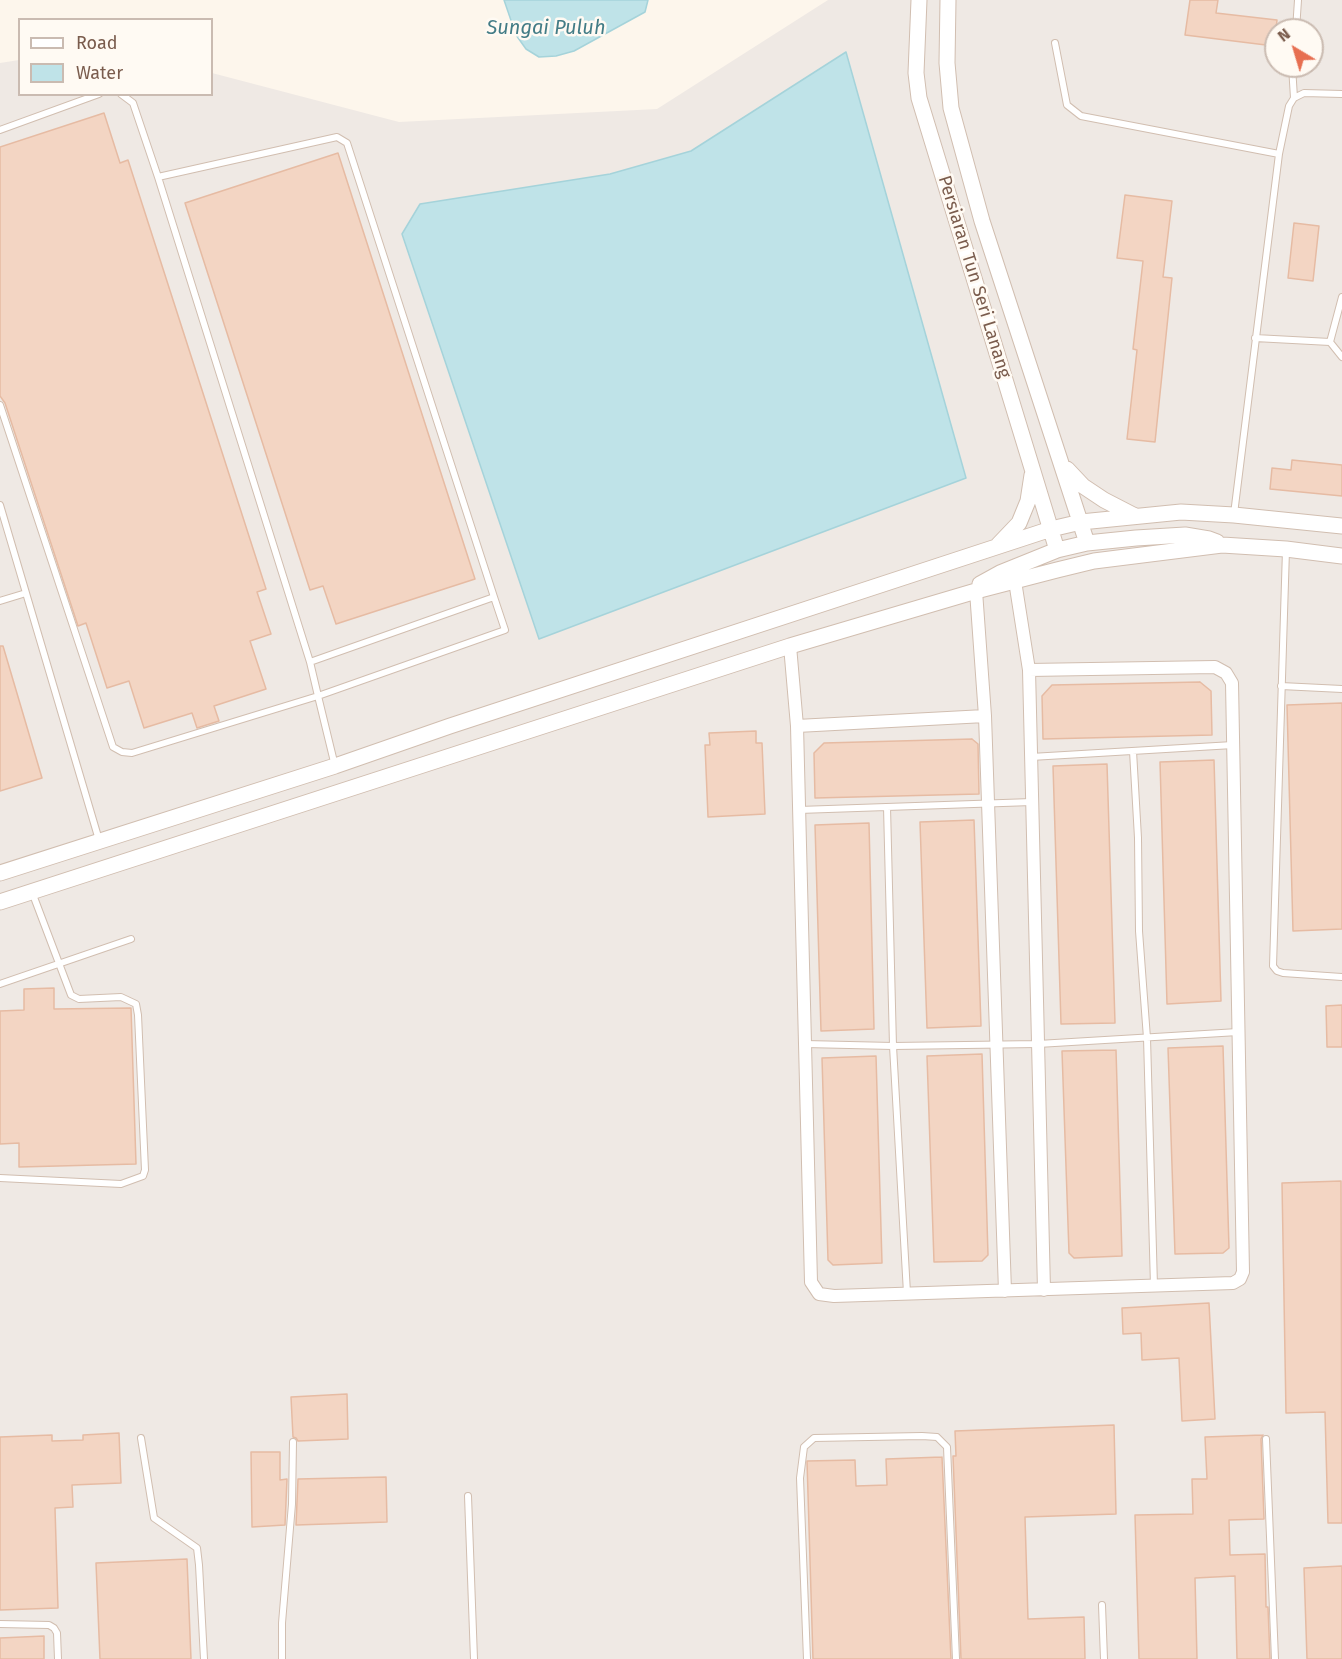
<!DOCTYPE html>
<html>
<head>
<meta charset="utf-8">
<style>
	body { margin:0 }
	#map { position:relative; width:1342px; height:1659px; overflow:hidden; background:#fdf6ec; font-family:"Fira Sans",sans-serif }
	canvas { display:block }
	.legend { position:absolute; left:18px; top:18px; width:195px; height:78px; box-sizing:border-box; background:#fffaf3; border:2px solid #cabbb1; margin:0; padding:8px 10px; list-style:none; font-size:18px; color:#7a5c4d }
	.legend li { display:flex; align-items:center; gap:12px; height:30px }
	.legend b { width:30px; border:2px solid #cabbb1 }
	.north { position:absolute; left:1264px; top:18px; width:60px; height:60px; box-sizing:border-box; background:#fffaf3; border:2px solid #cabbb1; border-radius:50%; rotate:322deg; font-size:16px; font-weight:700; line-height:24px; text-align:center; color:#7a5c4d }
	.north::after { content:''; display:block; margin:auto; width:21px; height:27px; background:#e76f51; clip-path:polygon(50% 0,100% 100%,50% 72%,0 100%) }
</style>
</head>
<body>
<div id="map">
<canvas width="1342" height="1659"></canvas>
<ul class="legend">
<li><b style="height:8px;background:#fff"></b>Road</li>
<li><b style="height:16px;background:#bfe3e8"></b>Water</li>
</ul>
<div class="north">N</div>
</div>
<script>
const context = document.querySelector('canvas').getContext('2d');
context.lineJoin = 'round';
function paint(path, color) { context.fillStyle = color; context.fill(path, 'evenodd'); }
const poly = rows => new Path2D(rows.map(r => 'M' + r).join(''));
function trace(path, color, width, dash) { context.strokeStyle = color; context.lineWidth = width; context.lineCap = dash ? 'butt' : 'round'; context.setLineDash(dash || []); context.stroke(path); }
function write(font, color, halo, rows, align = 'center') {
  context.font = font + ' "Fira Sans",sans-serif'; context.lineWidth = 5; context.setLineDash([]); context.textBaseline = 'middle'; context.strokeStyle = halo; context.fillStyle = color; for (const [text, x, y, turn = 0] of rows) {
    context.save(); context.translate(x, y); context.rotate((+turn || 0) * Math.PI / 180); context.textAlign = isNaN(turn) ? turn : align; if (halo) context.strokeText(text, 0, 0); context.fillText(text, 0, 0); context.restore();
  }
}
const industrial = poly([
	[828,0,1342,0,1342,1659,0,1659,0,63,19,60,20,94,212,94,212,73,399,122,657,109],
	[1276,30,1312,30,1312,66,1276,66]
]);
const water = poly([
	[504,0,648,0,645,12,574,51,556,56,539,57,526,49,516,35,504,0],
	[846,52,966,478,539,639,402,234,420,204,610,174,691,151,846,52]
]);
const building = poly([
	[1190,0,1218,0,1216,13,1277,20,1274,46,1185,35,1190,0],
	[104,113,120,163,128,160,266,589,257,592,271,634,250,641,266,689,214,706,219,721,197,728,192,713,144,728,129,681,107,688,86,623,78,626,5,403,0,396,0,147,104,113],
	[338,153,475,579,336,624,323,586,310,590,185,203,338,153],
	[1125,195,1172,201,1163,277,1172,278,1155,442,1127,439,1137,350,1133,349,1143,261,1117,258,1125,195],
	[1294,223,1319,226,1313,281,1288,278,1294,223],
	[1292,460,1342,465,1342,496,1270,489,1272,468,1291,470,1292,460],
	[0,646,3,646,42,778,0,791,0,646],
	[1200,682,1211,691,1212,735,1043,739,1042,696,1052,685,1200,682],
	[1342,703,1342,929,1293,931,1287,705,1342,703],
	[756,731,756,743,762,743,765,814,708,817,705,745,710,745,709,733,756,731],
	[972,739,978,744,979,794,815,798,814,753,824,743,972,739],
	[1214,760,1221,1001,1167,1004,1160,762,1214,760],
	[1107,764,1115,1023,1061,1024,1053,766,1107,764],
	[974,820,981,1026,927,1028,920,822,974,820],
	[869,823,874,1029,821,1031,815,825,869,823],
	[54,988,54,1009,131,1008,136,1164,19,1167,19,1143,0,1144,0,1011,24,1010,24,989,54,988],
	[1342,1005,1342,1047,1327,1047,1326,1006,1342,1005],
	[1223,1046,1229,1248,1223,1253,1175,1254,1168,1048,1223,1046],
	[1116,1050,1122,1256,1074,1258,1069,1253,1062,1051,1116,1050],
	[982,1054,988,1255,982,1261,934,1262,927,1056,982,1054],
	[876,1056,882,1263,833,1265,828,1260,822,1058,876,1056],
	[1341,1181,1342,1523,1328,1523,1325,1412,1286,1413,1282,1183,1341,1181],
	[1209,1303,1215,1419,1182,1421,1179,1358,1142,1360,1141,1333,1123,1334,1122,1308,1209,1303],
	[347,1394,348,1439,298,1441,296,1438,293,1437,291,1397,347,1394],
	[1114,1425,1116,1514,1025,1517,1028,1619,1084,1617,1085,1659,961,1659,953,1456,956,1456,955,1431,1114,1425],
	[119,1433,121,1483,72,1485,73,1507,55,1508,58,1608,0,1610,0,1437,52,1435,52,1441,83,1440,83,1435,119,1433],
	[1263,1435,1261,1439,1264,1519,1229,1520,1230,1555,1265,1554,1266,1607,1268,1607,1270,1659,1237,1659,1235,1576,1195,1578,1197,1659,1139,1659,1135,1515,1193,1514,1192,1479,1207,1479,1205,1437,1263,1435],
	[251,1452,280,1452,280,1480,287,1479,285,1525,252,1527,251,1452],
	[942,1457,951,1659,813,1659,807,1461,855,1460,856,1486,887,1485,886,1459,942,1457],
	[386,1477,387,1522,296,1525,298,1479,386,1477],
	[187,1559,191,1659,100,1659,96,1563,187,1559],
	[1342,1566,1342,1659,1307,1659,1304,1568,1342,1566],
	[44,1636,44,1659,0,1659,0,1638,44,1636]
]);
const service = poly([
	[1296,30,1298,0],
	[1055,43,1067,105,1081,116,1279,154,1234,514],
	[1292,66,1294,98],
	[0,130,99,94],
	[1279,154,1289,106,1294,98,1304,93,1342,94],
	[158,177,337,137,347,143,494,597],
	[1255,338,1330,342,1342,297],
	[1330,342,1342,357],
	[0,405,113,747,122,752,132,753,318,696,310,662,158,177,133,103,121,94],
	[0,505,99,840],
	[1286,550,1273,966,1277,971,1283,973,1342,977],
	[0,601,26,593],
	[310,662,494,597,505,630,318,696,335,766],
	[1281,686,1342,689],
	[1133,751,1138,838,1139,931,1147,1038,1154,1286],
	[1031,757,1233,745],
	[887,807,893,1046,907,1293],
	[799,810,1032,802],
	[0,984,131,939],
	[805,1044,893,1046,1038,1044,1238,1032],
	[0,1178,121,1184,143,1176,145,1170,138,1015,136,1004,121,997,79,999,71,995,32,892],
	[141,1438,154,1518,197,1548,199,1565,204,1659],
	[1266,1439,1275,1659],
	[468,1496,474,1659],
	[1102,1605,1104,1659],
	[0,1624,49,1625,54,1628,57,1633,58,1659],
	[282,1659,282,1623,292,1504,293,1442],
	[807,1659,800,1478,804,1447,814,1438,922,1436,937,1437,947,1447,956,1659]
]);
const minor = poly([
	[1015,581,1029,670,1044,1290],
	[976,591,985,716,1005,1291],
	[790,646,797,726,811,1282,819,1294,834,1296,1233,1283,1240,1279,1243,1272,1232,683,1226,673,1215,667,1029,670],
	[797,726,985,716]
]);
const tertiary = poly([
	[919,0,916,73,919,98,1057,550],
	[948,0,947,63,951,108,982,221,1087,543],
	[1067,469,1083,486,1104,500,1135,516],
	[998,545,1019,523,1028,501,1032,475],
	[980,584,1000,573,1057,550,1087,543,1136,538,1185,535,1209,539,1217,542],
	[0,873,335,766,450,726,1051,529,1081,522,1181,512,1234,515,1342,526],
	[0,902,790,646,976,591,1057,570,1094,561,1222,545,1286,549,1342,556]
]);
const streetNames = [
	["Persiaran Tun Seri Lanang",974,277,73]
];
const waterNames = [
	["Sungai Puluh",546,28]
];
paint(industrial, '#efe9e4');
paint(water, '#bfe3e8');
trace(water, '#a5d3da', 1.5);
paint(building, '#f3d5c3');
trace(building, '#e6bba3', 1.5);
trace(service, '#d1beb0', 8);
trace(minor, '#d1beb0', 14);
trace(tertiary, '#d1beb0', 17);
trace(service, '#fff', 6);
trace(minor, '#fff', 12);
trace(tertiary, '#fff', 15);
write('18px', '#7a5c4d', '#fffaf3', streetNames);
write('italic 20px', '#437c86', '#fffaf3', waterNames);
</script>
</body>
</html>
